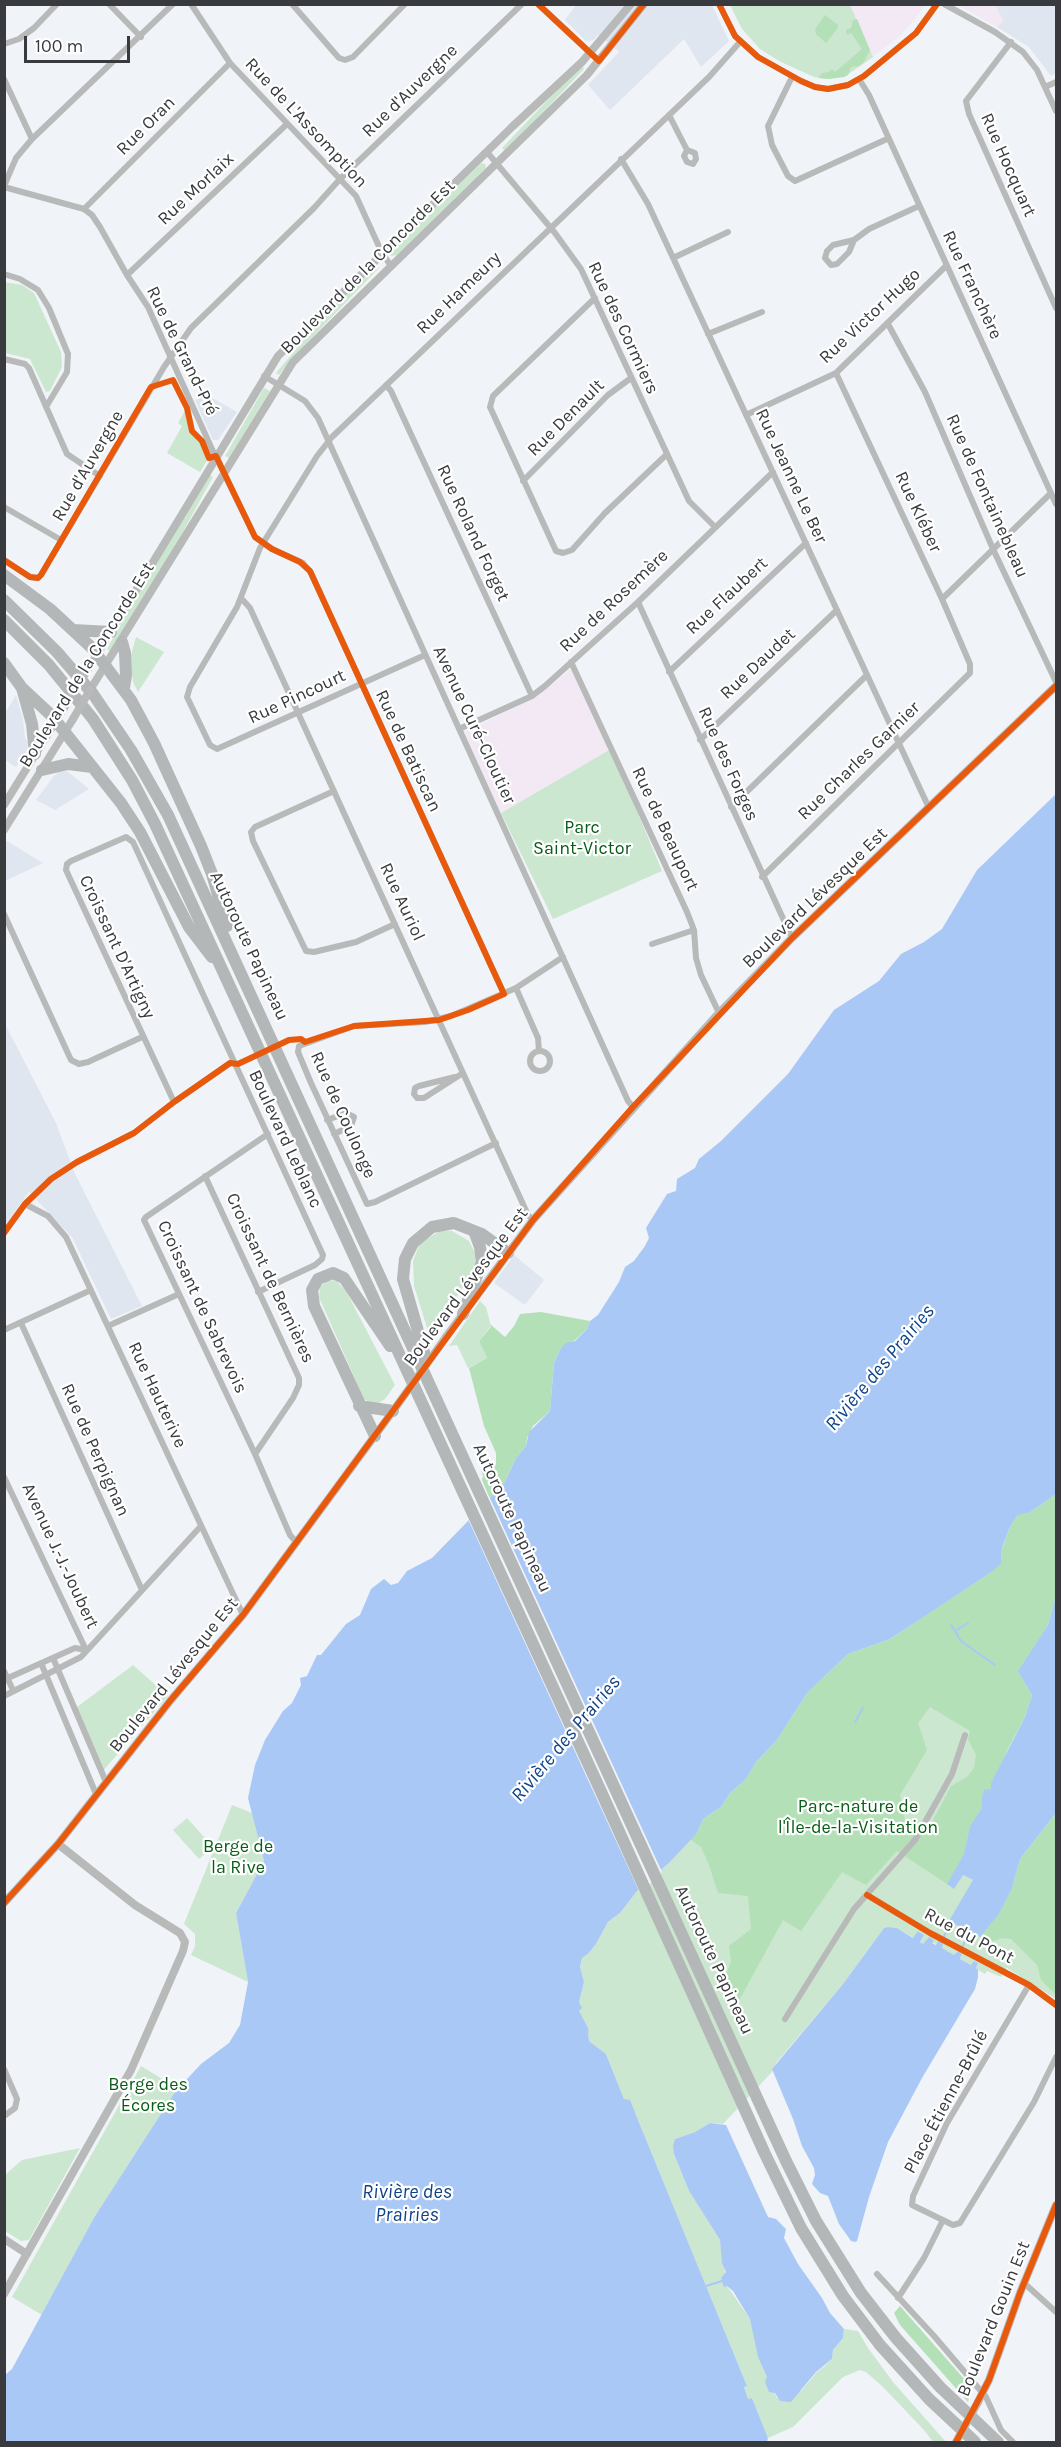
<!DOCTYPE html>
<html>
<head>
<meta charset="utf-8">
<style>
	body { margin:0 }
	#map { position:relative; width:1061px; height:2447px; overflow:hidden; background:#f0f3f7; font-family:Karla,sans-serif }
	canvas { display:block }
	.frame { position:absolute; inset:0; border:6px solid #383a3d; pointer-events:none }
	.scale { position:absolute; left:24px; top:36px; width:106px; height:27px; box-sizing:border-box; border:3px solid #383a3d; border-top:0; padding-left:8px; font-size:18px; line-height:21px; white-space:nowrap; color:#383a3d; -webkit-text-stroke:4px #fff; paint-order:stroke }
</style>
</head>
<body>
<div id="map">
<canvas width="1061" height="2447"></canvas>
<div class="frame"></div>
<div class="scale">100 m</div>
</div>
<script>
const context = document.querySelector('canvas').getContext('2d');
context.lineJoin = 'round';
function paint(path, color) { context.fillStyle = color; context.fill(path, 'evenodd'); }
const poly = rows => new Path2D(rows.map(r => 'M' + r).join(''));
function trace(path, color, width, dash) { context.strokeStyle = color; context.lineWidth = width; context.lineCap = dash ? 'butt' : 'round'; context.setLineDash(dash || []); context.stroke(path); }
function write(font, color, halo, rows, align = 'center') {
  context.font = font + ' Karla,sans-serif'; context.lineWidth = 4.5; context.setLineDash([]); context.textBaseline = 'middle'; context.strokeStyle = halo; context.fillStyle = color; for (const [text, x, y, turn = 0] of rows) {
    context.save(); context.translate(x, y); context.rotate((+turn || 0) * Math.PI / 180); context.textAlign = isNaN(turn) ? turn : align; if (halo) context.strokeText(text, 0, 0); context.fillText(text, 0, 0); context.restore();
  }
}
const built = poly([
	[576,5,712,5,729,41,701,67,684,39,610,110,588,85,619,52,598,35,593,40,586,41,565,20],
	[995,5,1056,5,1056,73,1051,76,1029,47,997,27,1003,21],
	[207,395,237,412,218,440,213,440,195,400],
	[16,695,23,720,25,738,28,743,27,751,16,767,5,760,5,713],
	[67,771,89,789,55,810,36,800,54,776,59,772],
	[7,841,43,863,5,881,5,845],
	[4,1022,56,1123,75,1174,142,1306,111,1319,72,1237,29,1192,5,1226],
	[514,1255,544,1280,525,1305,494,1283]
]);
const education = poly([
	[850,5,926,5,903,33,873,57],
	[958,5,995,5,1003,21,997,27],
	[573,667,611,749,501,813,464,732,537,697]
]);
const green = poly([
	[730,5,850,5,873,57,844,77,828,79,814,77,779,61,760,49,742,29],
	[583,67,584,69,533,123,505,151,502,148,559,88],
	[481,163,485,164,486,168,397,255,391,256,390,252],
	[376,265,379,268,292,358,279,375,276,373,324,316],
	[4,282,22,285,34,293,61,352,62,367,50,391,46,392,30,359,5,353],
	[264,388,270,391,229,458,225,456],
	[186,409,189,430,199,441,208,459,200,472,167,453,182,426,178,423],
	[210,475,213,477,179,539,110,651,107,649,141,588],
	[136,637,164,652,138,692,133,682,130,659],
	[611,749,662,871,553,919,501,813],
	[440,1231,452,1231,469,1241,476,1255,476,1263,473,1272,434,1331,429,1334,414,1286,413,1261,420,1243],
	[328,1280,337,1281,347,1293,395,1385,385,1399,379,1403,371,1403,364,1399,322,1304,319,1298,320,1287],
	[480,1301,486,1307,491,1326,479,1341,487,1358,468,1368,457,1345,449,1346],
	[1056,1494,1056,1596,963,1875,973,1880,980,1937,1056,1813,1056,1999,1007,1968,1001,1977,987,1971,985,1974,975,1968,978,1964,971,1965,960,1959,962,1955,954,1955,941,1948,943,1945,932,1943,929,1937,924,1945,920,1942,924,1935,918,1931,914,1938,897,1928,888,1927,884,1928,843,1984,776,2063,772,2072,723,2124,710,2123,695,2132,675,2139,674,2154,689,2191,720,2240,727,2286,750,2319,763,2368,777,2398,801,2391,817,2372,826,2365,832,2359,833,2350,843,2338,844,2329,858,2331,868,2348,893,2382,946,2442,933,2442,924,2430,882,2386,866,2372,860,2370,843,2377,793,2427,768,2438,752,2398,748,2399,744,2387,747,2386,636,2115,624,2099,606,2054,589,2041,589,2035,579,2011,581,2008,579,2002,584,1982,580,1967,582,1958,588,1954,596,1944,608,1922,620,1913,637,1891,670,1862,690,1839,920,1618,987,1575],
	[133,1665,168,1696,102,1772,77,1707],
	[232,1805,252,1813,264,1861,236,1913,248,1982,191,1955,195,1946,195,1934,184,1924],
	[187,1818,213,1847,199,1859,173,1830],
	[141,2066,177,2088,175,2092,95,2216,42,2315,12,2297],
	[80,2148,29,2240,21,2241,5,2231,5,2175,22,2160]
]);
const forest = poly([
	[825,15,838,25,837,29,826,43,816,34,815,29],
	[857,19,870,50,864,62,859,66,851,67,848,75,844,77,828,79,818,78,822,73,829,72,832,69,835,72,862,49,851,33,847,35,846,30,851,28,853,20],
	[541,1312,590,1321,587,1329,575,1340,561,1348,554,1363,550,1411,533,1426,527,1438,526,1446,516,1458,504,1484,490,1499,482,1480,483,1476,481,1470,496,1464,496,1453,484,1426,469,1368,487,1358,479,1341,491,1327,490,1324,505,1337,514,1326,520,1314],
	[1056,1494,1056,1596,1048,1625,1018,1671,1032,1695,1025,1717,1008,1749,991,1789,982,1798,982,1808,970,1826,964,1854,957,1868,947,1884,897,1851,866,1885,842,1872,801,1931,783,1920,736,2006,723,1982,731,1962,729,1946,751,1929,748,1896,718,1893,709,1865,701,1847,690,1839,697,1833,703,1819,721,1807,730,1793,746,1779,756,1762,777,1740,807,1693,848,1654,890,1639,987,1575,1001,1563,1002,1549,1010,1527,1017,1514,1029,1513],
	[930,1707,970,1731,968,1739,976,1755,974,1768,968,1776,951,1786,930,1826,905,1820,900,1795,927,1750,918,1723],
	[1056,1813,1056,1995,1041,1980,1037,1965,1011,1939,1002,1938,991,1942,985,1942,980,1937,999,1914,1012,1888,1020,1859],
	[900,2306,972,2388,968,2402,900,2325,894,2313]
]);
const water = poly([
	[1056,794,1056,1494,1029,1513,1017,1515,1010,1527,1002,1548,1001,1564,987,1575,890,1639,848,1654,807,1693,777,1740,756,1762,746,1779,730,1793,721,1807,703,1819,697,1833,670,1862,637,1891,620,1913,608,1922,596,1944,588,1954,582,1958,580,1967,584,1982,579,2002,582,2008,579,2011,588,2028,589,2041,606,2054,624,2099,630,2100,636,2115,747,2386,744,2387,748,2399,752,2398,768,2438,767,2442,5,2442,4,2376,12,2369,95,2216,175,2092,201,2064,229,2043,240,2025,248,1982,236,1913,264,1861,248,1798,255,1765,265,1740,283,1711,292,1703,301,1685,300,1678,307,1676,317,1655,321,1655,346,1624,360,1615,371,1589,384,1579,391,1585,398,1583,407,1571,432,1558,504,1484,516,1458,526,1446,529,1432,550,1411,554,1363,561,1348,566,1343,575,1341,587,1329,590,1321,598,1315,619,1282,625,1267,634,1261,645,1246,649,1238,646,1228,667,1194,676,1191,677,1179,695,1168,699,1159,721,1141,788,1074,834,1010,879,981,901,954,924,942,942,929,977,870],
	[1056,1596,1056,1813,1020,1859,1012,1888,999,1914,980,1937,949,1921,973,1880,963,1875,954,1889,947,1884,964,1854,970,1826,982,1808,982,1798,984,1790,991,1789,991,1783,1025,1717,1032,1695,1018,1671,1048,1625],
	[888,1927,897,1928,913,1938,918,1931,924,1935,920,1942,923,1944,929,1937,934,1940,932,1943,936,1945,938,1941,943,1944,942,1948,954,1955,957,1952,962,1954,960,1959,971,1965,974,1961,978,1963,976,1968,978,1970,978,1977,975,1989,922,2078,888,2142,869,2197,857,2241,855,2242,851,2241,839,2224,828,2196,820,2193,812,2184,815,2175,814,2168,802,2146,793,2119,772,2069,843,1984,884,1928],
	[710,2123,726,2125,768,2217,776,2219,786,2229,784,2238,798,2264,822,2298,830,2313,844,2329,843,2338,833,2350,832,2359,816,2372,791,2402,780,2401,775,2393,769,2392,765,2382,767,2377,758,2357,750,2319,733,2291,727,2286,724,2287,721,2278,726,2272,722,2263,720,2240,689,2191,674,2154,673,2146,675,2139,695,2132]
]);
const pier = poly([
	[489,1496,662,1872,640,1893,468,1519]
]);
const stream = poly([
	[951,1625,961,1641,995,1665],
	[955,1631,968,1623],
	[855,1722,863,1708],
	[940,1943,952,1922],
	[959,1953,970,1932],
	[706,2286,722,2281]
]);
const minor = poly([
	[109,4,141,37],
	[191,4,230,63,356,196,382,253,391,266],
	[292,4,339,58,345,60,353,57,405,4],
	[538,4,599,61],
	[719,4,735,36,758,57,801,81,815,87,828,89,848,85,864,76,916,33,937,4],
	[944,4,995,32,1023,52,1037,70,1056,111],
	[1011,42,966,101,969,114,1056,308],
	[4,44,19,39,34,28,57,4],
	[792,77,768,126,772,145,788,176,795,181,887,139],
	[4,79,32,139],
	[859,79,869,95,1056,504],
	[1045,87,1056,82],
	[669,115,687,150,695,153,696,159,693,164,687,162,684,156,687,150],
	[487,152,555,233,581,269,689,501,715,527],
	[621,159,648,204,929,808],
	[4,186,16,158,32,139,173,4],
	[4,187,84,209,92,215,100,227,127,275,148,307,211,447,255,537,272,549,303,563,311,573,504,994],
	[84,209,230,63],
	[854,240,849,252,837,264,831,265,825,258,827,251,833,245,854,240,869,229,919,206],
	[673,258,728,232],
	[4,274,20,279,38,290,49,308,68,354,67,372,46,407],
	[127,275,287,124],
	[595,298,493,396,490,407,556,551,563,553,572,550,605,513,666,455],
	[888,324,925,392,993,549,1056,682],
	[708,334,762,312],
	[4,359,25,364,29,368,67,454,100,476],
	[264,376,305,401,318,418,628,1101,633,1107],
	[386,385,391,391,532,696],
	[746,415,836,373,946,266],
	[523,481,608,395,631,378],
	[4,507,61,540],
	[4,560,30,577,38,578,41,575,164,367,191,328,314,208,340,179,522,4],
	[241,598,250,608,528,1215,533,1220],
	[942,599,1051,493],
	[638,602,792,938],
	[425,655,217,749,210,745,187,697,190,687,237,607,260,548,317,456,332,437,709,77,740,42],
	[571,662,687,912,694,930,696,958,701,975,719,1013],
	[669,672,806,543],
	[459,729,532,696,545,686,638,602,773,472],
	[700,740,837,610],
	[334,791,255,827,251,832,253,841,306,951,314,952,356,942,395,924],
	[731,807,867,675],
	[762,877,970,673,970,664,942,599,836,373],
	[4,914,71,1060,79,1064,88,1062,142,1037],
	[652,944,694,930],
	[516,988,538,1038,539,1051],
	'530 1061a10 10 0 1 1 20 0a10 10 0 1 1-20 0Z',
	[455,1077,419,1086,415,1088,414,1094,417,1098,424,1098,463,1073],
	[174,1102,66,870,67,864,71,861,126,837,133,842,323,1255,322,1259,315,1265,258,1292],
	[327,1120,346,1113,354,1117,351,1126,334,1134],
	[268,1134,146,1217,144,1220,255,1454,290,1535,297,1543],
	[496,1143,375,1202,367,1204,311,1083,298,1052,299,1046,354,1026,425,1022,451,1016,516,988,563,957],
	[205,1176,299,1378,299,1385,293,1398,255,1454],
	[25,1204,48,1216,66,1237,243,1615],
	[4,1233,25,1204,51,1179,77,1162,134,1133,174,1102,232,1062],
	[21,1323,142,1590],
	[108,1326,179,1294],
	[4,1330,91,1290],
	[4,1477,86,1650],
	[53,1658,106,1782],
	[41,1663,96,1794],
	[4,1671,13,1690],
	[8,1678,75,1648,86,1650],
	[4,1696,81,1657,201,1526],
	[867,1895,930,1933,1029,1985,1056,2005],
	[1029,1985,947,2123,913,2196,912,2205,953,2225,960,2223,1034,2102,1056,2057],
	[785,2019,854,1909,915,1840,952,1774,965,1735],
	[4,2069,17,2099,15,2108,4,2116],
	[877,2274,934,2336,986,2397,1001,2430,1013,2442],
	[1024,2283,1056,2312],
	[898,2298,924,2258,943,2220]
]);
const tertiary = poly([
	[90,666,278,356,513,126,582,62,631,4],
	[90,690,293,362,587,75,644,4],
	[4,805,64,708],
	[4,830,73,719],
	[446,1337,533,1220,719,1013,792,938,1056,686],
	[4,1903,58,1844,170,1701,243,1615,393,1411],
	[4,2239,27,2254],
	[4,2294,131,2070,183,1951,185,1942,180,1933,135,1905,58,1844],
	[978,2402,989,2380,1020,2293,1056,2205]
]);
const motorway = poly([
	[4,575,50,609,92,648,131,700,154,743,201,846,212,874,227,926],
	[4,600,57,652,93,694,131,750,168,815,786,2161,816,2221,861,2293,896,2338,940,2387,998,2442],
	[4,620,49,665,93,719,132,780,155,824,598,1785,765,2154,801,2228,843,2296,880,2345,929,2399,975,2442],
	[73,630,111,632],
	[122,642,125,653,126,675,124,688],
	[4,663,22,688,52,716,121,803,140,832,189,927,212,957],
	[22,688,32,724,35,754],
	[42,770,68,764,92,767],
	[463,1314,482,1262,480,1247,474,1231],
	[426,1359,403,1279,405,1259,413,1243,432,1227,454,1223,482,1234,508,1253],
	[359,1406,393,1411],
	[375,1436,314,1306,312,1290,318,1279,333,1273,344,1278,390,1346]
]);
const tertiaryBridge = poly([
	[64,708,90,666],
	[73,719,90,690],
	[393,1411,446,1337],
	[956,2442,978,2402]
]);
const cycleway = poly([
	[538,4,599,61,644,4],
	[719,4,735,36,758,57,801,81,815,87,828,89,848,85,864,76,916,33,937,4],
	[4,560,30,577,38,578,41,575,151,387,173,380,187,408,192,431,202,441,209,458,216,456,255,537,272,549,300,562,310,571,504,994,468,1010,439,1020,354,1026,305,1042,301,1039,289,1040,238,1064,230,1063,174,1102,134,1133,77,1162,51,1179,25,1204,4,1233],
	[867,1895,930,1933,1029,1985,1056,2005],
	[4,1903,58,1844,170,1701,243,1615,533,1220,633,1107,792,938,1056,686],
	[956,2442,989,2380,1020,2293,1056,2205]
]);
const streetNames = [
	["Rue d'Auvergne",410,91,-44],
	["Rue de L'Assomption",306,123,47],
	["Rue Oran",146,126,-45],
	["Rue Hocquart",1008,165,66],
	["Rue Morlaix",196,189,-43],
	["Boulevard de la Concorde Est",368,267,-45],
	["Rue Franchère",972,285,65],
	["Rue Hameury",459,293,-44],
	["Rue Victor Hugo",870,316,-43],
	["Rue des Cormiers",623,328,65],
	["Rue de Grand-Pré",182,351,64],
	["Rue Denault",566,418,-45],
	["Rue d'Auvergne",88,466,-60],
	["Rue Jeanne Le Ber",791,476,65],
	["Rue de Fontainebleau",987,496,66],
	["Rue Kléber",918,512,65],
	["Rue Roland Forget",473,533,65],
	["Rue Flaubert",727,596,-43],
	["Rue de Rosemère",614,601,-43],
	["Rue Daudet",758,664,-43],
	["Boulevard de la Concorde Est",87,665,-58],
	["Rue Pincourt",297,697,-25],
	["Avenue Curé-Cloutier",474,725,65],
	["Rue de Batiscan",408,751,65],
	["Rue Charles Garnier",859,761,-44],
	["Rue des Forges",728,764,66],
	["Rue de Beauport",665,829,65],
	["Boulevard Lévesque Est",815,898,-44],
	["Rue Auriol",402,902,65],
	["Autoroute Papineau",249,946,65],
	["Croissant D'Artigny",117,947,65],
	["Rue de Coulonge",343,1115,66],
	["Boulevard Leblanc",285,1139,65],
	["Croissant de Bernières",270,1278,65],
	["Boulevard Lévesque Est",466,1287,-53],
	["Croissant de Sabrevois",202,1307,65],
	["Rue Hauterive",157,1395,65],
	["Rue de Perpignan",95,1450,66],
	["Autoroute Papineau",512,1518,65],
	["Avenue J.-J.-Joubert",60,1556,65],
	["Boulevard Lévesque Est",174,1675,-51],
	["Rue du Pont",969,1936,28],
	["Autoroute Papineau",714,1960,65],
	["Place Étienne-Brûlé",946,2102,-62],
	["Boulevard Gouin Est",994,2319,-68]
];
const parkNames = [
	["Parc",582,828],
	["Saint-Victor",582,849],
	["Parc-nature de",858,1807],
	["l'Île-de-la-Visitation",858,1828],
	["Berge de",238,1847],
	["la Rive",238,1868],
	["Berge des",148,2085],
	["Écores",148,2106]
];
const waterNames = [
	["Rivière des Prairies",880,1368,-50],
	["Rivière des Prairies",566,1739,-50],
	["Rivière des",407,2192],
	["Prairies",407,2215]
];
paint(built, '#e0e6f0');
paint(education, '#f2e9f4');
paint(green, '#cce7cf');
paint(forest, '#b4e0b8');
paint(water, '#a9c8f6');
paint(pier, '#f0f3f7');
trace(stream, '#a9c8f6', 2);
trace(minor, '#b8b9b9', 6);
trace(tertiary, '#b8b9b9', 8);
trace(motorway, '#b4b7b7', 12);
trace(tertiaryBridge, '#b8b9b9', 8);
trace(cycleway, '#e8590c', 6);
write('18px', '#383a3d', '#fff', streetNames);
write('18px', '#075d17', '#fff', parkNames);
write('italic 20px', '#104489', '#fff', waterNames);
</script>
</body>
</html>
